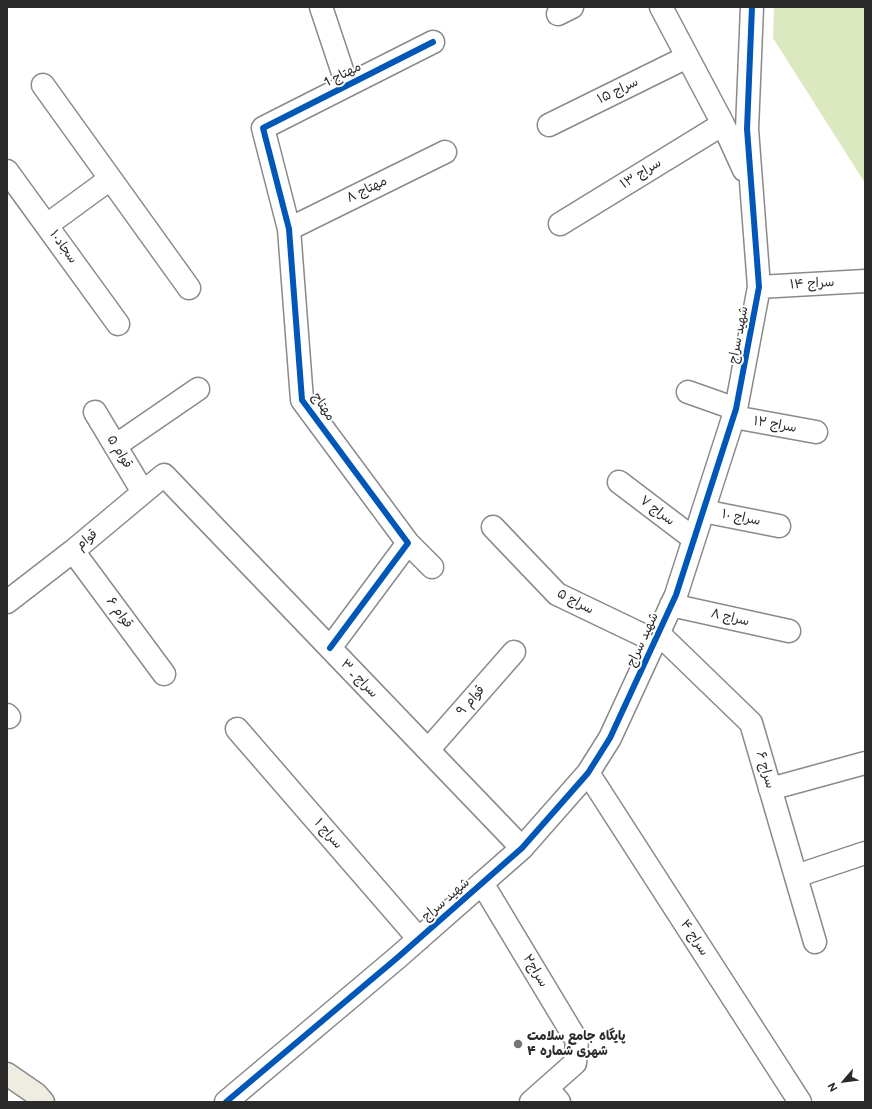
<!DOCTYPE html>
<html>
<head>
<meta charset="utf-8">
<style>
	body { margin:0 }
	#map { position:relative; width:872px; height:1109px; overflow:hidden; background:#fff; font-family:"Balsamiq Sans",sans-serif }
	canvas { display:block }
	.frame { position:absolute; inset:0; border:8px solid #2b2b2b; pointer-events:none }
	.north { position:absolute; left:824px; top:1061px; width:40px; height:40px; -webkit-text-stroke:3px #fff; paint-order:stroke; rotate:242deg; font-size:11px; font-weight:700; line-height:16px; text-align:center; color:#2b2b2b }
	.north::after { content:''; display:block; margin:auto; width:14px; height:18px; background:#2b2b2b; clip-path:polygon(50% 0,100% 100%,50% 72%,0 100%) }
</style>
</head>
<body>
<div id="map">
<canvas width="872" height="1109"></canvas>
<div class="frame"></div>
<div class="north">N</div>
</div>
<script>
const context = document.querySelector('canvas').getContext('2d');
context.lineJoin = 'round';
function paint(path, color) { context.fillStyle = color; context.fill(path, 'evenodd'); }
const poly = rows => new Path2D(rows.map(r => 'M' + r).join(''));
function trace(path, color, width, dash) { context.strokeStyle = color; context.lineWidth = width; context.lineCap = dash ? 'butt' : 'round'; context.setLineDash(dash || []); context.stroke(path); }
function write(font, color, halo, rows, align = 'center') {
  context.font = font + ' "Balsamiq Sans","Playpen Sans Arabic",sans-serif'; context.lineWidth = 4; context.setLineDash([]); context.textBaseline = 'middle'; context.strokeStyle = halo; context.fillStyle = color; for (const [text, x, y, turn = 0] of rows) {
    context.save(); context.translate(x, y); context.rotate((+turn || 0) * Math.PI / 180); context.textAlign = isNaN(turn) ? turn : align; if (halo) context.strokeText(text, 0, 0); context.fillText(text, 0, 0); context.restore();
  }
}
const green = poly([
	[774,7,865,7,865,183,773,38]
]);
const minor = poly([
	[321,7,347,85],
	[661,7,723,124,744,170],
	[558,14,572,7],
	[43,85,189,288],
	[549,125,687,57],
	[7,171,118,324],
	[560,224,723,124],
	[47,225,110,179],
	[289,229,445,152],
	[759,287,865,281],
	[688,392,736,409],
	[95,412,143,492],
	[734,417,816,432],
	[115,446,198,389],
	[619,482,694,539],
	[703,511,779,526],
	[493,527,557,594,655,641],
	[408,543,432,567],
	[73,551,164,674],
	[7,602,73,551,164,475,522,848],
	[671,605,789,631],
	[658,633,751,723,815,942],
	[330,648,408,543,302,400,289,229,263,128,433,42],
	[7,715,9,717],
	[237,729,419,939],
	[428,750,514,652],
	[588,773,800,1102],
	[770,789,865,763],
	[796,876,865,853],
	[482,883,577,1041,575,1063,531,1102],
	[547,1088,559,1102],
	[226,1102,397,958,522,848,588,773,610,738,676,595,736,409,759,287,747,129,752,7]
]);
const major = poly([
	[7,1074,36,1094,43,1102]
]);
const cycleway = poly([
	[330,648,408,543,302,400,289,229,263,128,433,42],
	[226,1102,397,958,522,848,588,773,610,738,676,595,736,409,759,287,747,129,752,7]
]);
const markers = [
	[518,1044,5,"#757575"]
];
const streetNames = [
	["مهتاج 1",343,75,-27],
	["سراج ۱۵",618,91,-26],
	["سراج ۱۳",641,174,-32],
	["مهتاج ۸",367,190,-26],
	["سجاد۱۰",63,247,54],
	["سراج ۱۴",812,284,-3],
	["شهید سراج",739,335,-79],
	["مهتاج",323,407,57],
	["سراج ۱۲",775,425,10],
	["قوام ۵",119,452,59],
	["سراج ۷",657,511,37],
	["سراج ۱۰",741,518,11],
	["قوام",87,540,-40],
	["سراج ۵",575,602,28],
	["قوام ۶",119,613,54],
	["سراج ۸",730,618,13],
	["شهید سراج",643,640,-65],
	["سراج ـ ۳",359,679,46],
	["قوام ۹",471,701,-49],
	["سراج ۶",765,770,74],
	["سراج ۱",328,834,49],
	["شهید سراج",446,900,-41],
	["سراج ۴",694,938,57],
	["سراج۲",535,971,59]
];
const poiNames = [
	["پایگاه جامع سلامت",527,1037],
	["شهری شماره ۴",527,1052]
];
paint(green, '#dce8bf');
trace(minor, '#8a8a8a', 25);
trace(major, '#8a8a8a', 25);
trace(minor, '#fff', 22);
trace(major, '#efede1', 22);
trace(cycleway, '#0057b8', 6);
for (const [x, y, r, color] of markers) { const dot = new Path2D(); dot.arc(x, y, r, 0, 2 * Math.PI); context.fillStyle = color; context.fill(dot); trace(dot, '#fff', 1.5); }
write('13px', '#2b2b2b', '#fff', streetNames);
write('bold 13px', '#2b2b2b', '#fff', poiNames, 'left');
</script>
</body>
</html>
